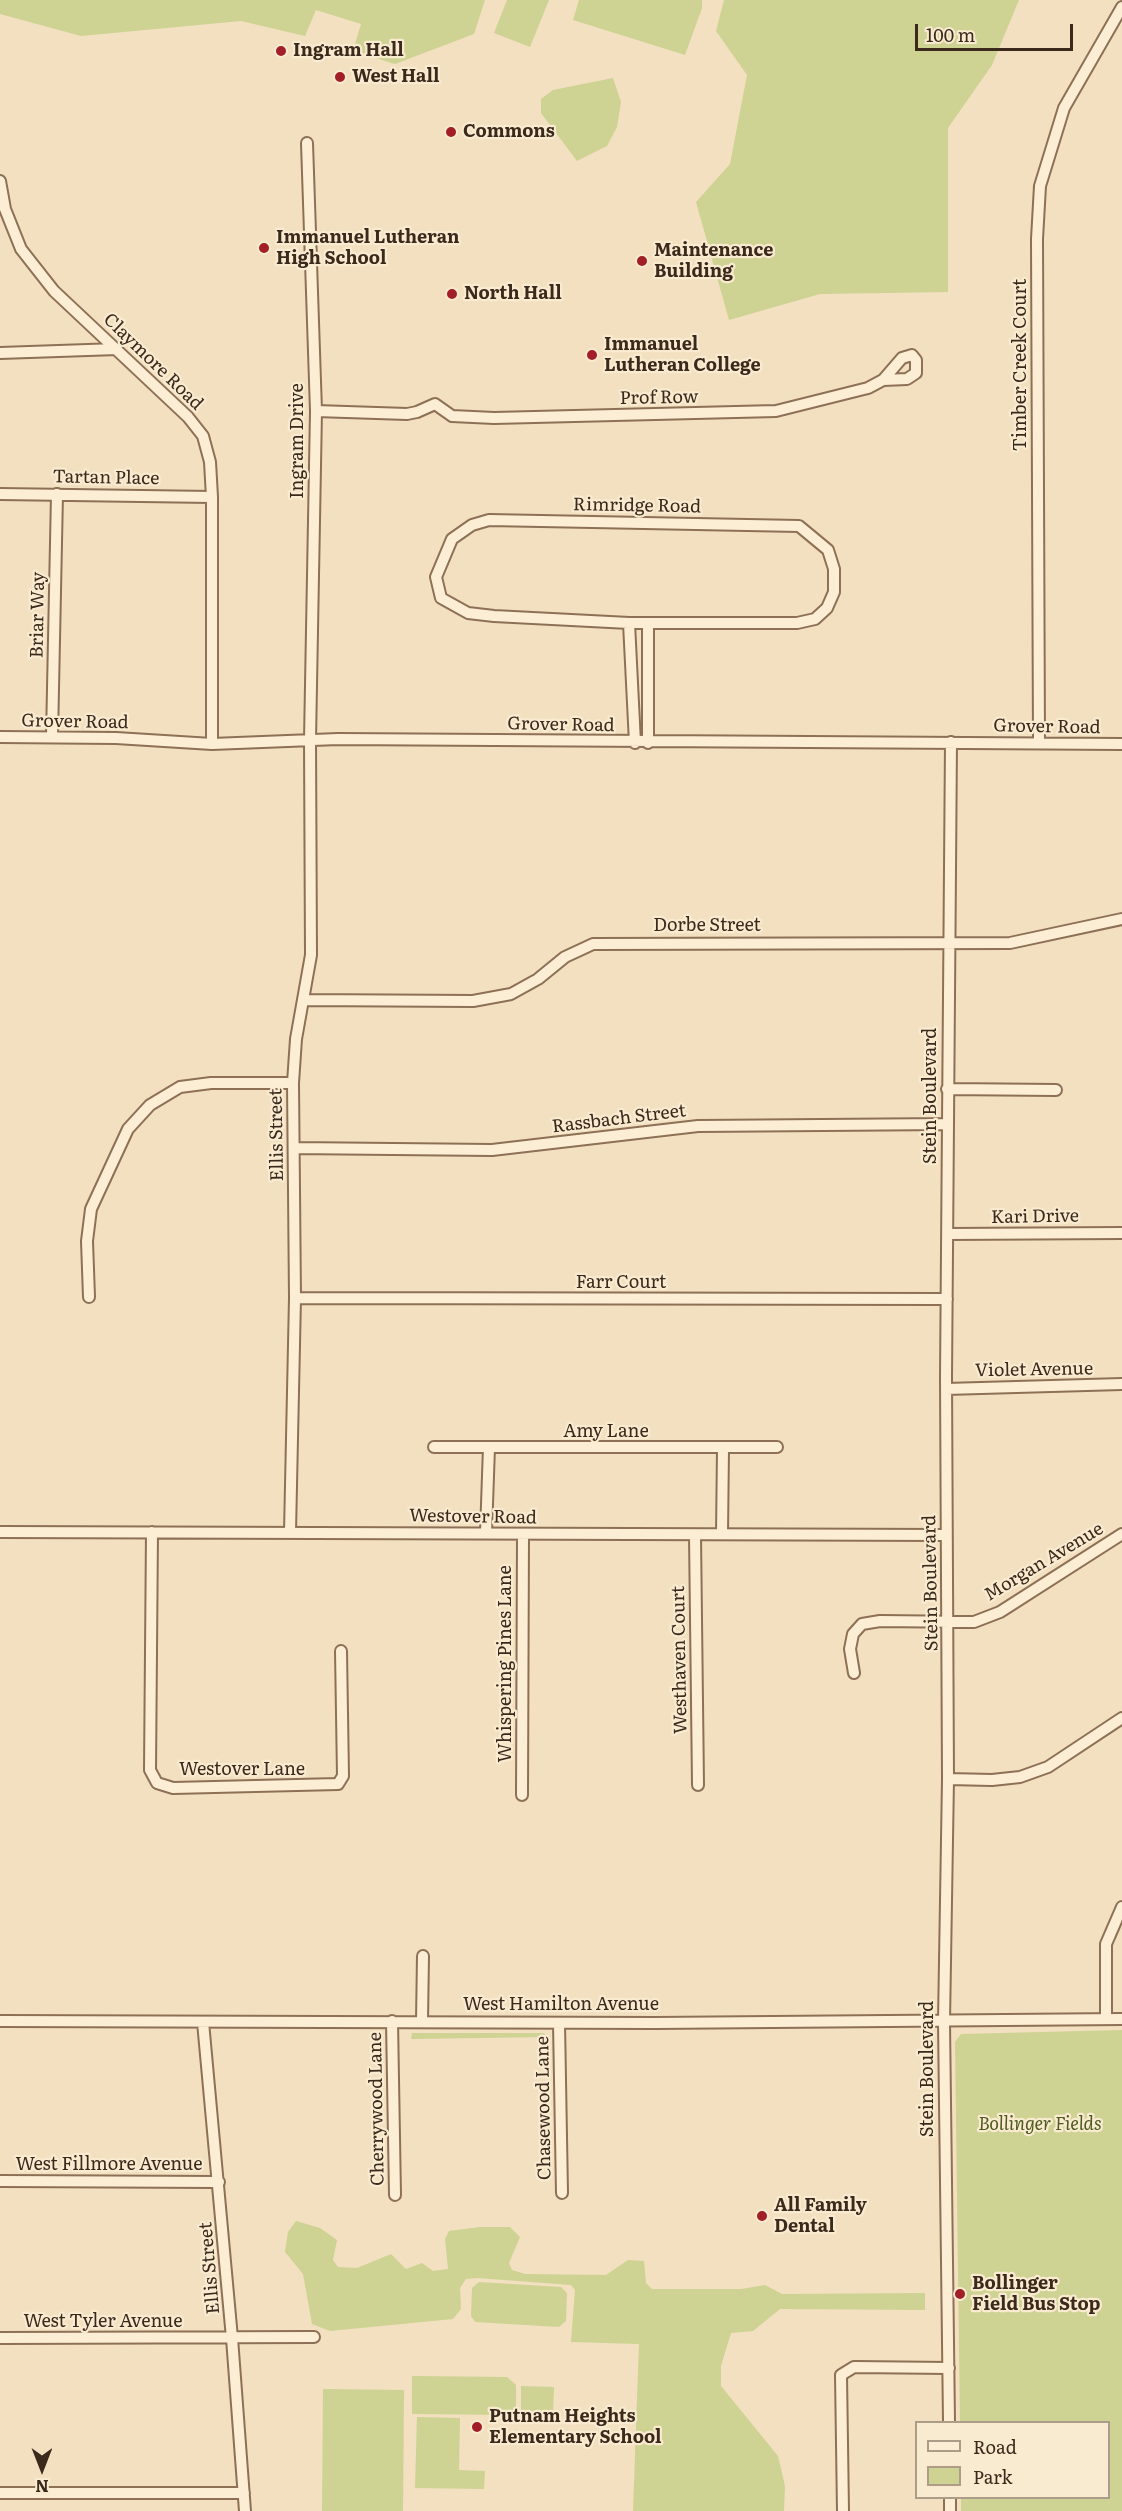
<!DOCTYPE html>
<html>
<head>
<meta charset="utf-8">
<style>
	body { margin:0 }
	#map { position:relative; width:1122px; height:2511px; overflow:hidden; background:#f2e0c0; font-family:Literata,serif }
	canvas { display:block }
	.legend { position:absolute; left:915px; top:2421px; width:195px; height:78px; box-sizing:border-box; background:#f9ebd0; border:2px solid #ad9d88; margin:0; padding:8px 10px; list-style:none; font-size:18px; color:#3b291c }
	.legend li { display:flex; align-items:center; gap:12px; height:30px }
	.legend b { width:30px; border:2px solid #ad9d88 }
	.north { position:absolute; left:12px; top:2439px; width:60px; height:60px; -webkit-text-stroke:4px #f9ebd0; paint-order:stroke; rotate:180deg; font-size:16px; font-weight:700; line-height:24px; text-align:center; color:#3b291c }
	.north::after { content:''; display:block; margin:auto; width:21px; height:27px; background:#3b291c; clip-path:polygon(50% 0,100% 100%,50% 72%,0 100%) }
	.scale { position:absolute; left:915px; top:24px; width:158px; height:27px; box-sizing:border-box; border:3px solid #3b291c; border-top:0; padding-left:8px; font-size:18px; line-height:21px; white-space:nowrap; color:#3b291c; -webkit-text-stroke:4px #f9ebd0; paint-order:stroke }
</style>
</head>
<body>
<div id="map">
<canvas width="1122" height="2511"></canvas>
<ul class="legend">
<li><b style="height:8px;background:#fceed4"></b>Road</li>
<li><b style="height:16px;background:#ced292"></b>Park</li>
</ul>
<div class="north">N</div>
<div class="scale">100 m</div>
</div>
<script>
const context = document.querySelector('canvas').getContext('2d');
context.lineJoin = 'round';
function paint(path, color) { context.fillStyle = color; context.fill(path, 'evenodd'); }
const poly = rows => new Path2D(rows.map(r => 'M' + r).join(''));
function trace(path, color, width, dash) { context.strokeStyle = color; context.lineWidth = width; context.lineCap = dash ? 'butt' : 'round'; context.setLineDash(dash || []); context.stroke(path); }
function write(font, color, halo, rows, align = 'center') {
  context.font = font + ' Literata,serif'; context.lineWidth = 4.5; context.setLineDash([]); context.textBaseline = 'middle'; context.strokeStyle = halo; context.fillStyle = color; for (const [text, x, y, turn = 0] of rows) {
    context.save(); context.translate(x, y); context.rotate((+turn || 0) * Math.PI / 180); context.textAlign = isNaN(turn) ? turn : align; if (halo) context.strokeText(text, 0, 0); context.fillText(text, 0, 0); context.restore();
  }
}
const green = poly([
	[0,0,485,0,474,34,395,64,353,51,361,24,316,10,305,36,241,21,81,36,0,14],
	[507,0,549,0,530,47,494,33],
	[579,0,702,0,702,8,685,55,573,20],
	[724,0,1019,0,992,65,948,128,948,292,820,294,729,320,696,202,730,164,747,75,716,31],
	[613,78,621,102,617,127,607,146,577,161,541,113,541,99,553,90],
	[1122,2030,1122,2511,961,2511,961,2498,1108,2498,1108,2422,960,2422,955,2042,961,2034],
	[412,2033,543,2033,550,2037,411,2039],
	[296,2221,320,2228,337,2240,333,2260,338,2267,357,2268,391,2254,406,2269,422,2263,433,2271,448,2269,445,2239,449,2231,480,2227,510,2227,520,2237,509,2263,512,2270,525,2274,606,2275,628,2260,644,2261,646,2283,652,2289,741,2289,765,2285,782,2294,925,2293,925,2310,780,2309,753,2331,731,2333,721,2366,721,2386,778,2456,785,2486,784,2511,633,2511,639,2344,571,2342,575,2290,571,2285,477,2278,466,2279,460,2288,461,2309,453,2319,330,2331,312,2324,303,2274,285,2252,288,2232],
	[479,2282,561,2287,567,2293,566,2321,559,2327,475,2322,471,2316,472,2288],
	[412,2376,507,2377,516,2385,516,2415,412,2414],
	[521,2386,554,2387,553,2416,521,2416],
	[323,2389,404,2390,403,2511,322,2511],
	[417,2417,460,2418,459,2470,485,2471,484,2489,415,2488]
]);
const minor = poly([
	[0,181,5,209,21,249,54,291,188,417,203,436,210,462,212,497,212,744],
	[0,353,117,349],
	[316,411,407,414,417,412,435,404,452,416,494,418,776,411,868,388,883,380,902,358,912,355,916,360,916,373,907,379,883,380],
	[0,494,212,497],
	[489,520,799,526,828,550,834,569,834,592,827,608,815,619,797,623,629,623,494,616,468,613,441,598,436,577,452,539,472,525,489,520],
	[629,623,635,743],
	[648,623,648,743],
	[0,737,116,738,212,744,338,739,1122,744],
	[52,737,57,494],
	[1039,743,1037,239,1040,186,1064,108,1122,7],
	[304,1000,473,1001,511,994,538,979,565,957,593,944,1010,943,1122,919],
	[947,1089,1056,1090],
	[294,1148,492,1150,698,1126,947,1124],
	[948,1234,1122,1233],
	[89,1297,87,1241,91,1209,128,1129,150,1105,180,1087,211,1083,293,1083],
	[295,1298,947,1299],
	[946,1389,1122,1384],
	[434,1447,777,1447],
	[0,1532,946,1535],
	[152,1532,150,1770,157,1783,173,1788,338,1784,343,1776,341,1651],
	[290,1532,295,1298,293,1083,296,1039,311,955,310,740,316,411,307,143],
	[486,1533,489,1447],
	[722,1534,723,1449],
	[695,1535,698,1785],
	[854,1673,850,1649,853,1634,862,1624,880,1621,974,1622,1000,1612,1122,1534],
	[948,1779,992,1780,1020,1777,1048,1767,1122,1718],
	[522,1795,523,1534],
	[1106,2019,1106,1944,1122,1907],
	[0,2021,655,2023,1122,2019],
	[392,2021,395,2195],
	[422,2021,423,1956],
	[203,2022,232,2338,245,2511],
	[559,2023,562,2193],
	[0,2181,219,2182],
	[0,2338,314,2337],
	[949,2422,944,2022,948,1779,946,1377,951,742],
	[0,2493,244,2493],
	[950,2498,950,2511],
	[843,2511,841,2375,854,2367,949,2368]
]);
const markers = [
	[281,51,6,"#a31f28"],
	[340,77,6,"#a31f28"],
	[451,132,6,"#a31f28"],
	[264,248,6,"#a31f28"],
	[642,261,6,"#a31f28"],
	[452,294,6,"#a31f28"],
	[592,355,6,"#a31f28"],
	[762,2216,6,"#a31f28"],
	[960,2294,6,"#a31f28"],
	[477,2427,6,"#a31f28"]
];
const poiNames = [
	["Ingram Hall",293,51],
	["West Hall",352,77],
	["Commons",463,132],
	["Immanuel Lutheran",276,238],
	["High School",276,259],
	["Maintenance",654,251],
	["Building",654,272],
	["North Hall",464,294],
	["Immanuel",604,345],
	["Lutheran College",604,366],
	["All Family",774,2206],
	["Dental",774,2227],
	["Bollinger",972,2284],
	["Field Bus Stop",972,2305],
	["Putnam Heights",489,2417],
	["Elementary School",489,2438]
];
const streetNames = [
	["Claymore Road",153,362,44],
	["Timber Creek Court",1021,365,-90],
	["Prof Row",659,398,-1],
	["Ingram Drive",298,441,-90],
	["Tartan Place",106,478,1],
	["Rimridge Road",637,506,1],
	["Briar Way",38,615,-89],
	["Grover Road",75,722,1],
	["Grover Road",561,725,1],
	["Grover Road",1047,727,1],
	["Dorbe Street",707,926],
	["Stein Boulevard",931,1096,-90],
	["Rassbach Street",619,1119,-7],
	["Ellis Street",277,1135,-91],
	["Kari Drive",1035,1217,-1],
	["Farr Court",621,1283],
	["Violet Avenue",1034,1370,-1],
	["Amy Lane",606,1432],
	["Westover Road",473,1517,1],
	["Morgan Avenue",1044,1562,-31],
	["Stein Boulevard",931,1583,-91],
	["Westhaven Court",680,1660,-91],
	["Whispering Pines Lane",506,1664,-90],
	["Westover Lane",242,1770],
	["West Hamilton Avenue",561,2005],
	["Stein Boulevard",928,2069,-90],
	["Chasewood Lane",544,2108,-91],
	["Cherrywood Lane",377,2109,-91],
	["West Fillmore Avenue",109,2165],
	["Ellis Street",210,2268,-95],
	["West Tyler Avenue",103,2322]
];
const parkNames = [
	["Bollinger Fields",1040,2125]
];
paint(green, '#ced292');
trace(minor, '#8d7056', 14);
trace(minor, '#fceed4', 10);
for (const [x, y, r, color] of markers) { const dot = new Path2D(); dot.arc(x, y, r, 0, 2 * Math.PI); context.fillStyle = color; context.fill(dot); trace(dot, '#f9ebd0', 2); }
write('bold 18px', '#3b291c', '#f9ebd0', poiNames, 'left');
write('18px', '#3b291c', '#f9ebd0', streetNames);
write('italic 18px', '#4f5a20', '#f9ebd0', parkNames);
</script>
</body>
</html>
